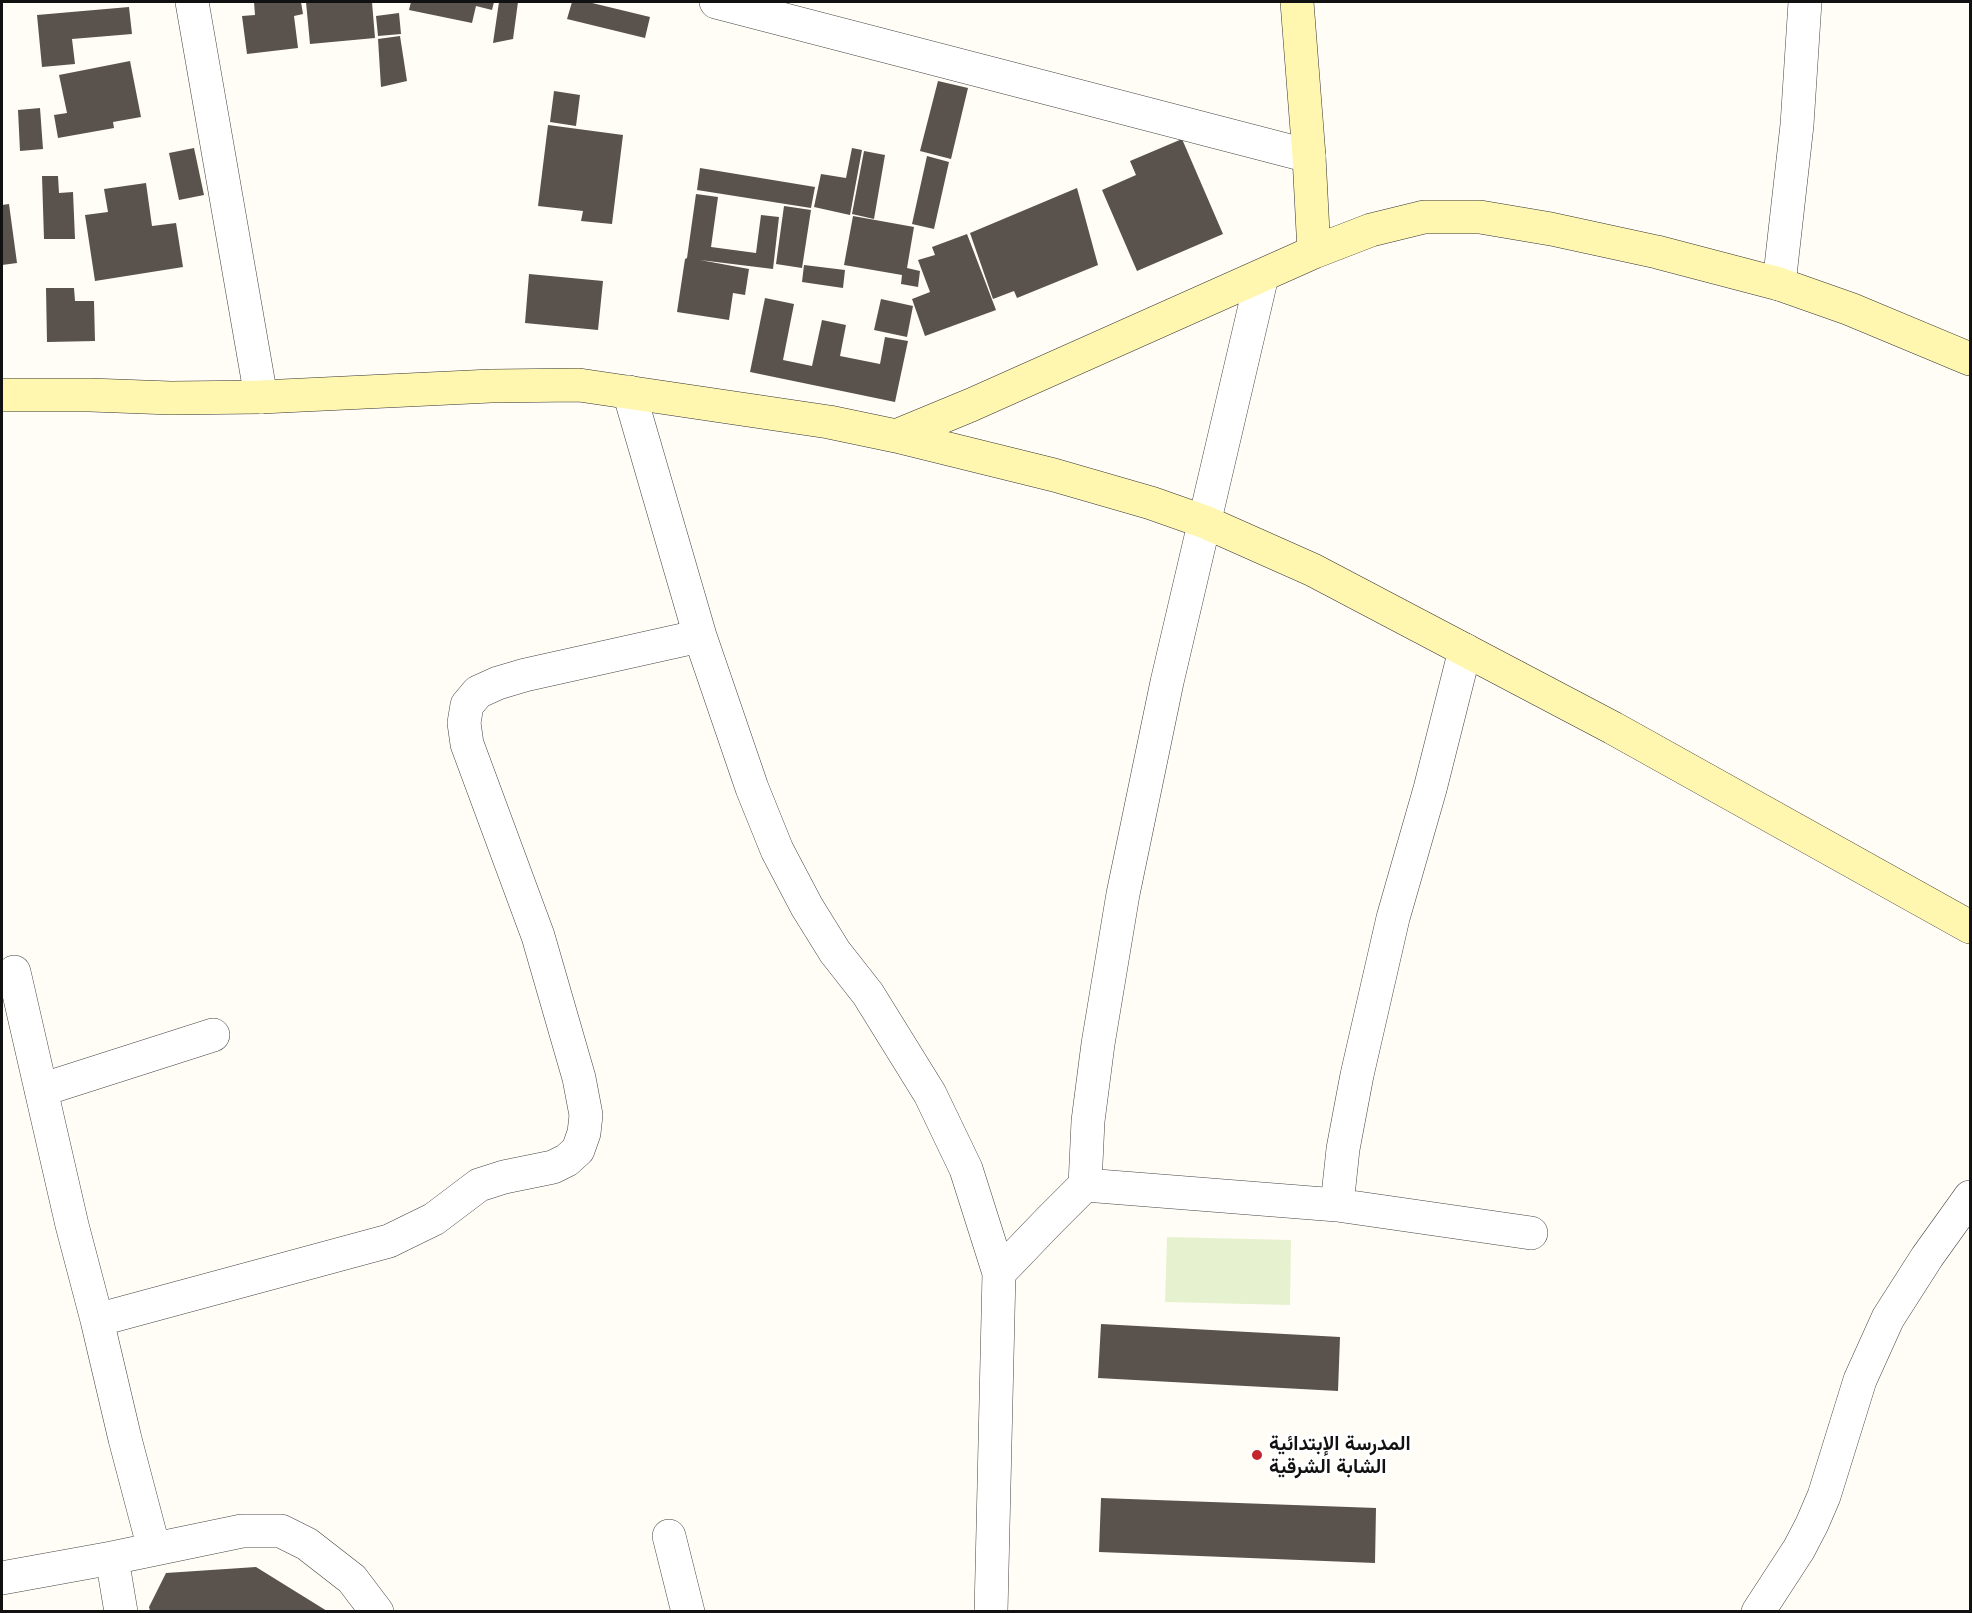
<!DOCTYPE html>
<html>
<head>
<meta charset="utf-8">
<style>
	body { margin:0 }
	#map { position:relative; width:1972px; height:1613px; overflow:hidden; background:#fffdf5; font-family:"Libre Baskerville",serif }
	canvas { display:block }
	.frame { position:absolute; inset:0; border:3px solid #111; pointer-events:none }
</style>
</head>
<body>
<div id="map">
<canvas width="1972" height="1613"></canvas>
<div class="frame"></div>
</div>
<script>
const context = document.querySelector('canvas').getContext('2d');
context.lineJoin = 'round';
function paint(path, color) { context.fillStyle = color; context.fill(path, 'evenodd'); }
const poly = rows => new Path2D(rows.map(r => 'M' + r).join(''));
function trace(path, color, width, dash) { context.strokeStyle = color; context.lineWidth = width; context.lineCap = dash ? 'butt' : 'round'; context.setLineDash(dash || []); context.stroke(path); }
function write(font, color, halo, rows, align = 'center') {
  context.font = font + ' "Libre Baskerville",Vazirmatn,serif'; context.lineWidth = 6; context.setLineDash([]); context.textBaseline = 'middle'; context.strokeStyle = halo; context.fillStyle = color; for (const [text, x, y, turn = 0] of rows) {
    context.save(); context.translate(x, y); context.rotate((+turn || 0) * Math.PI / 180); context.textAlign = isNaN(turn) ? turn : align; if (halo) context.strokeText(text, 0, 0); context.fillText(text, 0, 0); context.restore();
  }
}
const pitch = poly([
	[1167,1237,1291,1240,1290,1305,1165,1302]
]);
const building = poly([
	[254,2,301,2,303,14,294,16,298,48,247,54,242,16,255,15],
	[306,2,372,2,375,38,310,44],
	[411,2,494,2,492,10,476,6,472,23,409,10],
	[499,2,518,2,513,39,493,43],
	[572,2,588,2,650,17,645,38,567,19],
	[129,7,132,34,72,39,75,64,42,67,37,15],
	[399,13,401,34,378,36,376,16],
	[400,36,407,81,381,87,378,39],
	[130,61,141,117,113,122,114,128,58,138,54,115,67,113,59,75],
	[938,81,968,88,951,159,920,151],
	[554,91,580,95,576,126,550,122],
	[40,108,43,149,20,151,18,110],
	[548,125,623,135,612,224,581,221,583,211,538,206],
	[1182,139,1223,234,1137,271,1102,190,1136,175,1130,161],
	[194,148,204,195,179,200,169,153],
	[852,148,862,150,850,215,814,207,821,174,846,178],
	[864,151,885,155,874,219,852,214],
	[927,156,949,162,934,229,912,224],
	[700,168,815,187,811,208,697,190],
	[42,176,58,176,59,193,73,192,75,239,44,239],
	[146,183,152,226,176,223,183,267,95,281,85,215,108,212,104,189],
	[1077,188,1098,265,1017,298,1014,291,993,299,970,233],
	[696,194,718,197,711,247,756,253,761,215,779,217,773,269,700,260,749,269,745,295,733,293,729,320,677,312,685,259,687,258],
	[9,204,17,263,2,265,2,205],
	[784,206,811,210,802,268,776,264],
	[853,216,914,227,907,268,920,271,918,287,901,284,902,275,844,265],
	[967,234,996,310,925,336,912,299,930,292,918,260,935,255,932,247],
	[804,265,845,270,843,288,802,282],
	[529,274,603,281,598,330,525,323],
	[46,288,74,288,75,301,94,301,95,341,47,342],
	[765,298,794,304,783,360,812,366,822,320,846,325,840,356,880,364,885,337,908,341,895,402,750,372],
	[881,299,913,306,907,337,874,330],
	[1101,1324,1340,1337,1338,1391,1098,1378],
	[1101,1498,1376,1508,1375,1563,1099,1552],
	[256,1567,327,1611,150,1611,149,1607,166,1573]
]);
const street = poly([
	[192,2,261,397],
	[716,2,1309,156],
	[1779,284,1797,125,1805,2],
	[629,392,700,636,752,788,777,850,807,907,835,952,868,994,930,1094,966,1169,999,1273,991,1612],
	[14,972,72,1225,97,1320,125,1439,154,1549],
	[41,1090,213,1035],
	[1085,1185,1337,1205,1531,1233],
	[1337,1205,1343,1149,1357,1075,1393,918,1430,789,1465,650],
	[999,1273,1049,1221,1085,1185,1088,1121,1098,1044,1123,894,1167,682,1262,276],
	[97,1320,389,1241,434,1219,479,1185,504,1177,553,1167,567,1160,578,1150,584,1133,586,1115,579,1078,538,936,467,744,464,723,467,705,478,692,498,683,525,675,700,636],
	[669,1536,688,1612],
	[112,1558,121,1612],
	[2,1578,112,1558,242,1531,281,1531,307,1544,352,1579,377,1612],
	[1758,1612,1799,1549,1812,1524,1824,1496,1860,1380,1888,1318,1927,1257,1970,1197]
]);
const secondary = poly([
	[1297,2,1309,156,1314,252],
	[2,395,90,395,171,398,261,397,491,386,579,385,829,422,896,436,1054,475,1151,503,1205,522,1313,570,1613,728,1970,927],
	[896,436,971,405,1314,252,1371,230,1424,217,1480,217,1551,229,1657,252,1779,284,1850,309,1970,359]
]);
const markers = [
	[1257,1455,6,"#c4262e"]
];
const poiNames = [
	["المدرسة الإبتدائية",1269,1444],
	["الشابة الشرقية",1269,1467]
];
paint(pitch, '#e6f2cf');
paint(building, '#5a524d');
trace(street, '#444', 34);
trace(secondary, '#333', 34);
trace(street, '#fff', 33);
trace(secondary, '#fff6b0', 33);
for (const [x, y, r, color] of markers) { const dot = new Path2D(); dot.arc(x, y, r, 0, 2 * Math.PI); context.fillStyle = color; context.fill(dot); trace(dot, '#fff', 2); }
write('bold 20px', '#111', '#fff', poiNames, 'left');
</script>
</body>
</html>
